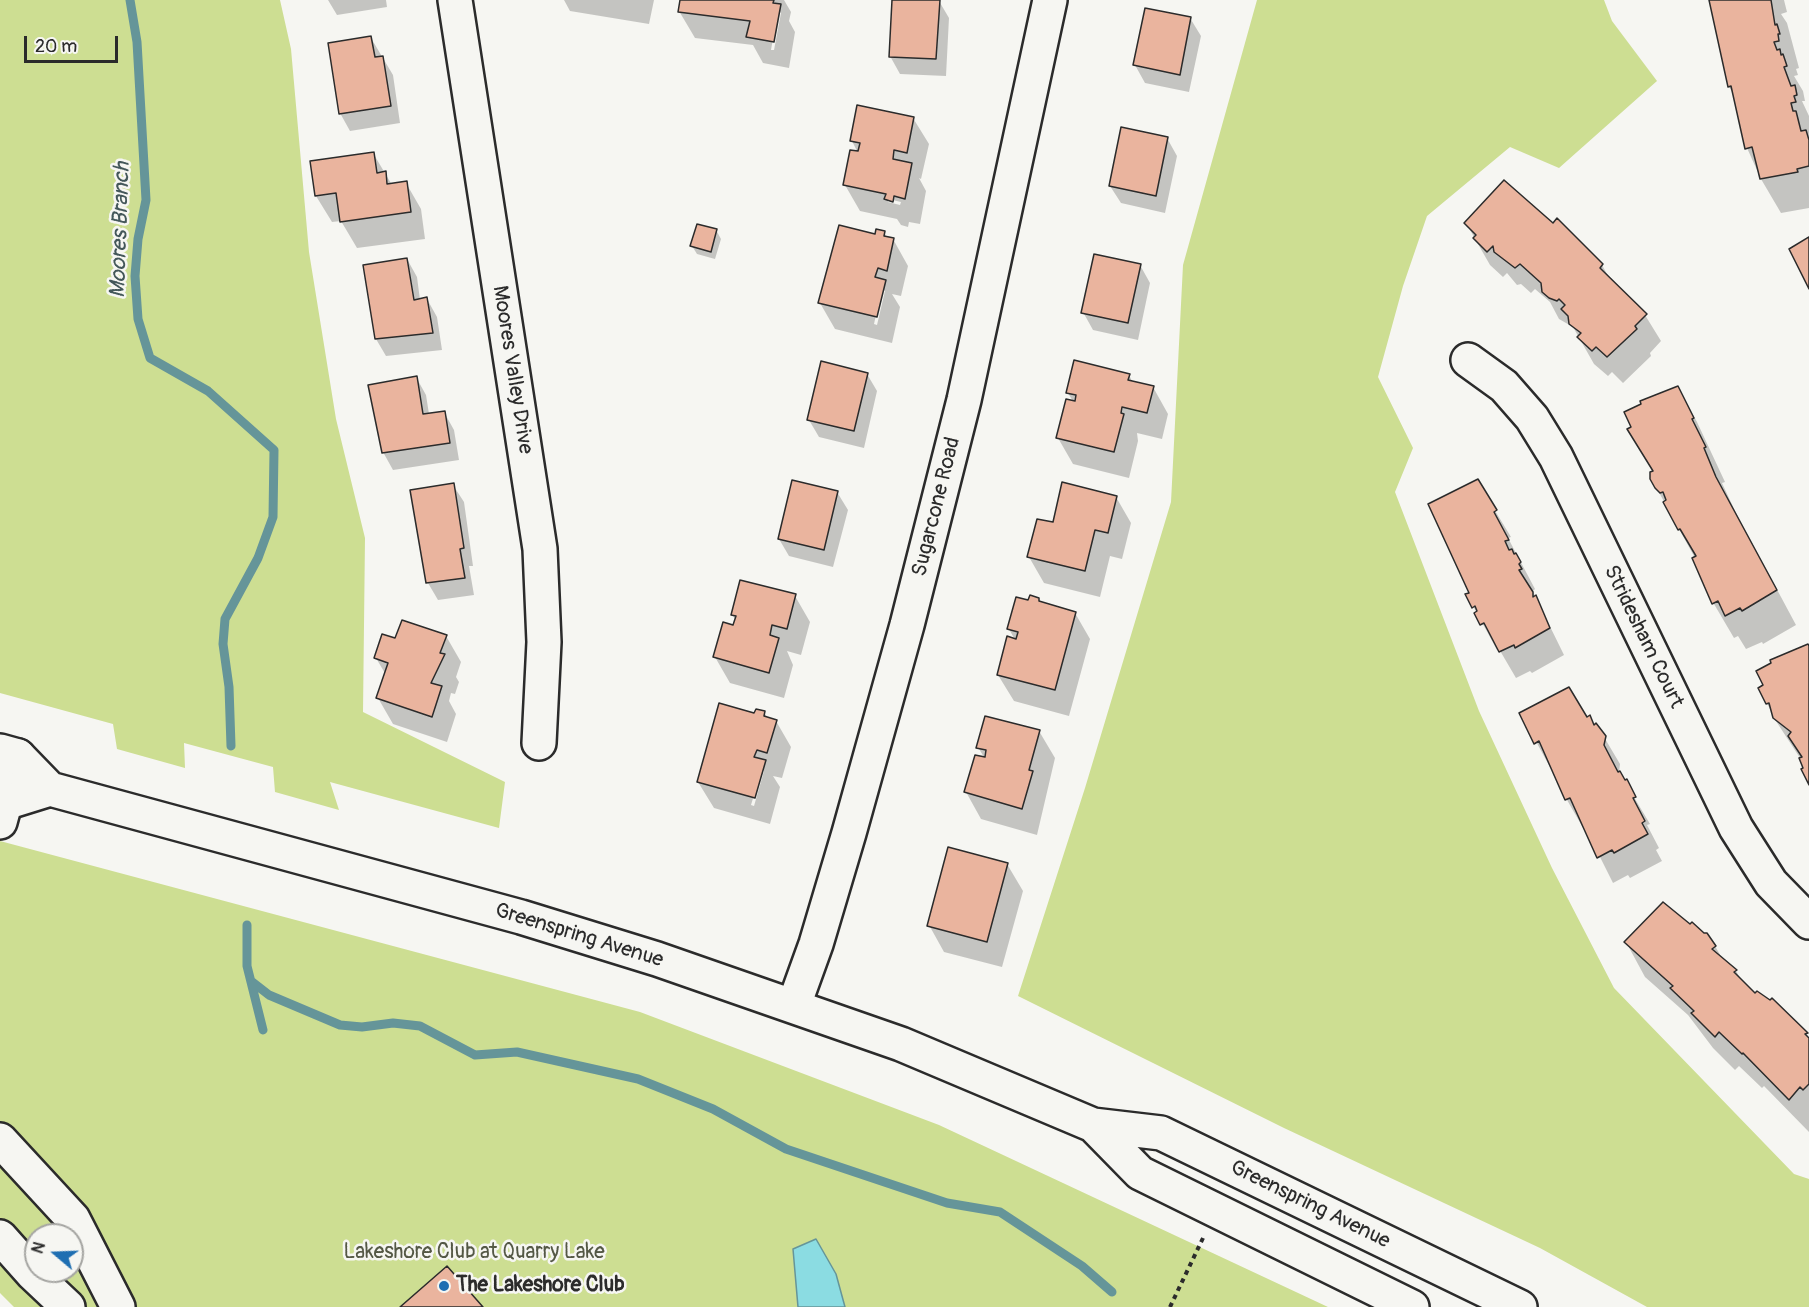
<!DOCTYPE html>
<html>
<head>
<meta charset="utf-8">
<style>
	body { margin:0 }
	#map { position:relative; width:1809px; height:1307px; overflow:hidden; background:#f6f6f2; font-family:Pangolin,sans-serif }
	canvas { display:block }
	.north { position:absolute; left:24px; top:1223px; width:60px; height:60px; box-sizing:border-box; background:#f6f6f2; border:2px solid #a5a5a2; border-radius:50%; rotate:289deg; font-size:16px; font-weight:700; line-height:24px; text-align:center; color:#2b2b2b }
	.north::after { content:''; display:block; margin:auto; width:21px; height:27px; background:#1f6fb2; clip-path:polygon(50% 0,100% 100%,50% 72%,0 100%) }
	.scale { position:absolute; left:24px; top:36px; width:94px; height:27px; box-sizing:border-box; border:3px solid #2b2b2b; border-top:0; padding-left:8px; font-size:18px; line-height:21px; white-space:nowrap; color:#2b2b2b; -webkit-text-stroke:4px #f6f6f2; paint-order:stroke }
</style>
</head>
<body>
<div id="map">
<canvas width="1809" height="1307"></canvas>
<div class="north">N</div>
<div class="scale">20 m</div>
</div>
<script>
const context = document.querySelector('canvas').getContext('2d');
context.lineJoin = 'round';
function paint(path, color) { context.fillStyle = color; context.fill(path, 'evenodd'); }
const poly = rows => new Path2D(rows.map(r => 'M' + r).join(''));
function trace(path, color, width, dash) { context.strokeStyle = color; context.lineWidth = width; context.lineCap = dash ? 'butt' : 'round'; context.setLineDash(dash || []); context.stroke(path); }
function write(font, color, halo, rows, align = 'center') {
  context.font = font + ' Pangolin,sans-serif'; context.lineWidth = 5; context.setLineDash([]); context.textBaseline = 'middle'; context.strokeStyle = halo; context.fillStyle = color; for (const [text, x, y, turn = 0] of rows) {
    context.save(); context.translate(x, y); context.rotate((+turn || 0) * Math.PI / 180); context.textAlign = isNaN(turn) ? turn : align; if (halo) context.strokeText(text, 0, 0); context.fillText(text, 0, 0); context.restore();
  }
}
const green = poly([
	[0,0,280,0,291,49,309,252,336,419,365,538,363,712,505,782,499,828,330,782,339,810,275,792,273,767,184,743,185,768,117,749,113,724,0,693],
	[1257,0,1604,0,1612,21,1657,81,1559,168,1510,147,1427,216,1403,286,1378,377,1413,448,1395,492,1479,711,1552,868,1614,988,1794,1174,1809,1179,1809,1307,1647,1307,1540,1248,1284,1128,1018,996,1085,788,1171,502,1183,265],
	[0,841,640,1012,939,1125,1328,1307,14,1307,0,1293],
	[36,1235,72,1235,72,1271,36,1271]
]);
const water = poly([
	[816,1239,836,1274,845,1307,798,1307,793,1249,816,1239]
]);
const shadow = poly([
	[328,0,386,0,387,7,337,15],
	[564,0,654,0,649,24,570,11],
	[681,0,784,0,791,12,789,21,795,32,789,68,763,63,753,45,695,38,679,11],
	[778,10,781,13,774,50,771,50],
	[893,0,939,1,949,18,946,76,900,74,890,56],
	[1711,0,1784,0,1787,12,1781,14,1787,23,1799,68,1796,69,1798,75,1794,76,1803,91,1805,101,1802,101,1809,116,1809,208,1781,213,1761,179,1747,148,1736,98,1729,87],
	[1190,18,1201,36,1189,92,1145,83,1135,65],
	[371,38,393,75,400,123,350,131,340,113],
	[913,118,929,144,921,179,919,178,926,191,920,224,909,222,908,227,901,225,897,219,860,211,845,185,858,153,852,141],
	[888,199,901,202,900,205,888,202],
	[1167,138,1177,156,1165,213,1121,203,1110,186],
	[373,153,392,185,406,183,421,209,425,239,357,248,341,221,332,222,316,196,311,162],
	[1466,223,1602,265,1612,283,1645,315,1661,341,1650,353,1651,356,1623,383,1612,372,1608,376,1594,364,1573,327,1559,319,1550,302,1535,289,1531,293,1521,284,1517,285,1507,273,1503,277,1490,265],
	[716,230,721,239,715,259,697,254,692,246],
	[884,232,887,238,893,239,908,266,901,296,892,294,900,307,892,343,835,329,820,303,876,235],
	[882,288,885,291,877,325,874,324],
	[407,259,417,277,420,300,427,299,437,317,442,350,386,356,376,339],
	[1140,265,1150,283,1138,340,1093,330,1083,312],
	[867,374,877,391,864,448,819,437,809,420],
	[1129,375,1133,383,1153,387,1168,414,1162,439,1137,433,1138,441,1129,478,1073,464,1058,438,1074,403,1068,393],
	[416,377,426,395,429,414,444,412,454,430,459,460,393,470,383,452],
	[1678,387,1697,422,1725,482,1722,483,1736,513,1796,625,1763,644,1762,642,1746,649,1738,636,1734,638,1714,604,1695,558,1656,487,1654,472],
	[1477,481,1511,537,1508,538,1535,589,1533,591,1535,596,1564,655,1532,673,1530,671,1516,678,1499,649,1497,650,1467,595,1471,594],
	[453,485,464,502,473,566,469,566,474,595,438,600,428,583],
	[837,492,848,510,833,567,789,556,779,539],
	[1116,497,1131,523,1122,559,1110,556,1100,597,1044,583,1029,557,1054,524],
	[795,596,810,622,801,655,787,651,793,665,784,698,730,683,715,657,734,627,736,621,732,614],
	[1039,599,1041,604,1075,613,1090,639,1069,716,1014,701,998,675,1015,640,1009,629,1029,602],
	[446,636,461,662,456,677,459,682,455,694,451,693,449,701,456,714,447,742,393,724,378,698,386,675,376,658,396,640],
	[1809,648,1809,782,1800,758,1774,718,1760,688],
	[764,713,768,718,776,721,791,747,782,778,773,776,780,787,770,824,714,808,698,782,755,715],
	[762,768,764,771,754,806,751,805],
	[1521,714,1586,719,1604,737,1620,764,1619,772,1650,824,1647,825,1659,848,1656,850,1662,861,1630,878,1628,875,1613,883,1584,825,1582,826,1567,800,1553,768,1551,769],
	[1039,731,1055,758,1037,835,981,819,966,792,985,759,978,747],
	[1007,864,1023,891,1002,967,944,952,929,925],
	[1626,942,1715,946,1723,960,1736,971,1743,983,1756,995,1770,1002,1772,1000,1806,1034,1809,1038,1809,1132,1764,1086,1762,1088,1739,1066,1735,1070,1713,1048,1688,1015,1645,977]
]);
const stream = poly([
	[130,0,137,42,146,200,138,239,135,276,138,319,150,358,208,391,274,450,273,517,258,558,225,619,223,644,229,687,231,746],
	[247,925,247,966,263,1030],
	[251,981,269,995,340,1025,362,1027,393,1023,420,1026,475,1055,517,1052,638,1079,713,1109,786,1149,947,1203,1000,1212,1082,1266,1112,1292]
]);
const building = poly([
	[680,0,774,0,773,3,781,4,774,42,746,37,750,21,678,12,680,0],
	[892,0,940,0,936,59,889,57,892,0],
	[1709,0,1771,0,1775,25,1777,24,1780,34,1778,34,1779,41,1774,42,1777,50,1780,49,1781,55,1783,54,1787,66,1784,67,1791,86,1795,85,1797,95,1794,96,1796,102,1791,103,1793,111,1796,111,1801,131,1806,130,1809,140,1809,166,1797,169,1798,172,1760,179,1752,147,1745,149,1731,86,1728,87,1709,0],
	[1145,8,1191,17,1180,75,1133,65,1145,8],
	[371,36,375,57,383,56,391,106,339,114,328,43,371,36],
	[857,105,914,117,907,153,894,150,893,159,912,163,905,199,894,196,893,202,884,199,886,194,843,185,850,150,858,151,860,143,850,141,857,105],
	[1121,127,1168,137,1156,196,1109,186,1121,127],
	[374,152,377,173,386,171,387,184,407,181,411,212,340,222,336,193,315,196,310,161,374,152],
	[1504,180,1553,223,1557,218,1603,264,1600,268,1647,314,1635,326,1637,329,1607,357,1596,347,1592,351,1577,337,1581,333,1569,324,1568,316,1561,309,1565,305,1559,299,1557,301,1549,298,1542,292,1541,283,1520,264,1515,268,1494,252,1493,246,1487,252,1473,238,1476,235,1464,223,1504,180],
	[697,224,717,229,711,252,690,246,697,224],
	[839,225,875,234,876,229,885,231,884,236,894,238,887,271,878,268,875,277,886,280,877,317,818,303,839,225],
	[1809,237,1809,289,1789,249,1809,237],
	[1094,254,1141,264,1128,323,1081,313,1094,254],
	[407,258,414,300,427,297,433,333,375,339,363,265,407,258],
	[1074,360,1130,374,1128,380,1154,386,1147,413,1122,407,1121,413,1124,414,1114,452,1056,438,1066,399,1075,401,1076,395,1066,393,1074,360],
	[821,361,868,373,854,431,807,420,821,361],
	[417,376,423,414,445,411,450,443,382,453,368,385,417,376],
	[1678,386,1694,418,1692,419,1706,447,1704,448,1716,477,1777,590,1742,611,1740,608,1725,616,1718,601,1712,604,1692,558,1696,556,1680,529,1678,530,1663,502,1666,500,1663,492,1660,493,1655,488,1650,479,1650,472,1653,471,1627,429,1631,427,1624,412,1641,404,1640,401,1678,386],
	[1478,479,1497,510,1494,512,1509,540,1505,541,1509,550,1512,549,1514,554,1516,553,1521,562,1519,564,1522,569,1519,570,1533,592,1533,597,1536,595,1550,628,1515,648,1514,645,1499,652,1484,623,1480,625,1474,613,1477,611,1475,606,1472,608,1465,594,1469,593,1428,504,1478,479],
	[792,480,838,491,824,550,778,539,792,480],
	[1062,482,1117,496,1108,533,1095,530,1085,571,1027,557,1037,519,1053,522,1062,482],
	[454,483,464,548,460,549,465,578,426,583,410,490,454,483],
	[740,580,796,594,787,629,772,625,770,635,779,638,769,673,713,657,723,622,733,625,736,616,731,615,740,580],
	[1030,595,1039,598,1039,601,1076,612,1055,690,997,675,1007,636,1016,639,1018,632,1007,629,1016,597,1028,600,1030,595],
	[402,620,447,635,440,653,445,654,431,683,442,686,432,717,376,698,388,663,374,658,382,634,395,638,402,620],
	[1808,644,1809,646,1809,785,1801,769,1803,768,1799,758,1802,757,1788,736,1791,732,1773,718,1769,703,1766,704,1758,688,1763,685,1756,671,1771,663,1770,660,1808,644],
	[1569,687,1587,717,1590,715,1594,725,1596,723,1606,736,1604,745,1618,772,1620,771,1625,780,1627,779,1636,797,1633,798,1645,821,1642,823,1648,834,1614,853,1612,850,1597,858,1570,798,1565,800,1539,741,1534,744,1519,713,1569,687],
	[719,703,754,713,756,709,765,711,764,716,777,720,767,753,757,750,754,757,766,760,755,798,697,782,719,703],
	[985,716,1040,730,1029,770,1033,771,1022,809,964,792,975,755,985,757,986,750,976,748,985,716],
	[948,847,1008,863,987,942,927,926,948,847],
	[1663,902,1690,924,1692,922,1704,933,1707,933,1716,946,1712,949,1737,970,1734,972,1755,993,1757,991,1770,1000,1772,998,1808,1033,1805,1034,1809,1038,1809,1084,1803,1090,1800,1087,1789,1100,1743,1053,1742,1054,1719,1032,1715,1037,1691,1013,1694,1011,1670,988,1673,986,1624,942,1663,902],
	[447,1266,483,1307,400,1307,447,1266]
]);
const path = poly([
	[1170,1307,1203,1238]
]);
const street = poly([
	[455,0,540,549,544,642,539,743],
	[1468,360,1504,386,1532,418,1556,457,1736,828,1771,883,1809,922],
	[0,822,18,756],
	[794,1005,816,944,849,833,907,625,964,400,1050,0],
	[0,1140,73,1219,118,1307],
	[0,1237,33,1274,68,1307]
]);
const secondary = poly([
	[0,751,18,756,50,789,521,917,657,959,901,1044,1093,1125,1161,1133,1520,1307],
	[0,801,5,803,50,789],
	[1093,1125,1140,1173,1412,1307]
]);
const markers = [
	[444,1286,6,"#1f6fb2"]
];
const streetNames = [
	["Moores Valley Drive",512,370,81],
	["Sugarcone Road",937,507,-76],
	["Stridesham Court",1643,637,64],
	["Greenspring Avenue",579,936,17],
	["Greenspring Avenue",1310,1205,26]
];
const parkNames = [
	["Lakeshore Club at Quarry Lake",474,1253]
];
const poiNames = [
	["The Lakeshore Club",456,1286]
];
const waterNames = [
	["Moores Branch",121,230,-88]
];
paint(green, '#cdde92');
paint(water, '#8bdce2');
trace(water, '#659599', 1.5);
paint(shadow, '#0003');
trace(stream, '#659599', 9);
paint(building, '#eab49e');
trace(building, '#2b2b2b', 1.5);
trace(street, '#2b2b2b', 38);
trace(secondary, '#2b2b2b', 38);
trace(path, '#2b2b2b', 4, [4.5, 4.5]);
trace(street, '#f6f6f2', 33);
trace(secondary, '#f6f6f2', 33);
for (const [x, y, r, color] of markers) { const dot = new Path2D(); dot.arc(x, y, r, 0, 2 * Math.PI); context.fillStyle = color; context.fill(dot); trace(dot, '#f6f6f2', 2); }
write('21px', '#2b2b2b', '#f6f6f2', streetNames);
write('21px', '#545845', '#f6f6f2', parkNames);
write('bold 21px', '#2b2b2b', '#f6f6f2', poiNames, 'left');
write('italic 22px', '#435759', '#f6f6f2', waterNames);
</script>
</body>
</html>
